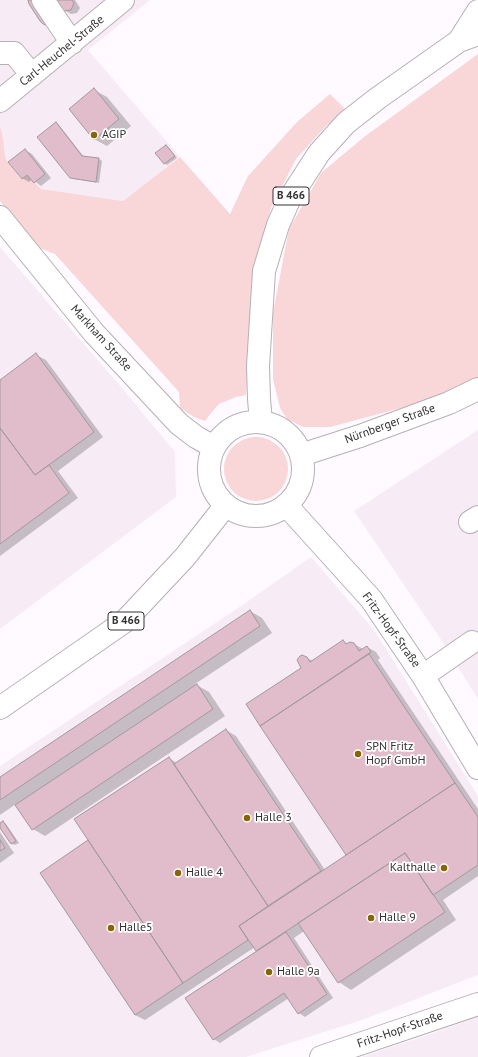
<!DOCTYPE html>
<html>
<head>
<meta charset="utf-8">
<style>
	body { margin:0 }
	canvas { display:block; background:#fffaff }
</style>
</head>
<body>
<canvas width="478" height="1057"></canvas>
<script>
const context = document.querySelector('canvas').getContext('2d');
context.lineJoin = 'round';
function paint(path, color) { context.fillStyle = color; context.fill(path, 'evenodd'); }
const poly = rows => new Path2D(rows.map(r => 'M' + r).join(''));
function trace(path, color, width, dash) { context.strokeStyle = color; context.lineWidth = width; context.lineCap = dash ? 'butt' : 'round'; context.setLineDash(dash || []); context.stroke(path); }
function write(font, color, halo, rows, align = 'center') {
  context.font = font + ' "PT Sans",sans-serif'; context.lineWidth = 3.5; context.setLineDash([]); context.textBaseline = 'middle'; context.strokeStyle = halo; context.fillStyle = color; for (const [text, x, y, turn = 0] of rows) {
    context.save(); context.translate(x, y); context.rotate((+turn || 0) * Math.PI / 180); context.textAlign = isNaN(turn) ? turn : align; if (halo) context.strokeText(text, 0, 0); context.fillText(text, 0, 0); context.restore();
  }
}
const built = poly([
	[0,0,150,0,88,50,180,157,123,201,41,189,27,175,22,179,5,156,2,132,0,127],
	[0,247,122,388,175,452,176,497,0,629],
	[478,430,478,699,440,638,354,511],
	[311,557,374,630,478,796,478,975,362,1020,246,1057,0,1057,0,766,244,604],
	[478,1017,478,1057,361,1057,428,1035]
]);
const green = poly([
	[478,54,478,380,442,397,330,427,303,427,287,419,280,408,273,379,273,313,289,229,321,173,364,137],
	[330,94,346,110,326,126,296,159,271,208,255,267,246,395,236,397,219,404,211,413,205,421,194,417,180,408,179,392,55,254,37,247,0,201,0,127,2,132,5,156,8,162,21,179,27,175,41,189,123,201,180,157,230,214,248,176,297,122],
	'224 469a32 32 0 1 1 64 0a32 32 0 1 1-64 0Z'
]);
const shadow = poly([
	[57,0,75,0,80,8,77,13,71,14,64,10],
	[94,90,107,97,131,126,107,146,94,139],
	[56,123,59,125,84,157,99,159,102,161,99,183,74,179,70,177],
	[166,146,169,148,177,158,167,165,164,163],
	[25,150,32,154,51,178,41,186,32,179,29,182,22,178],
	[36,355,46,360,103,437,58,471,78,498,0,556,0,381],
	[250,611,262,618,272,633,195,684,209,692,225,716,45,836,33,829,16,804,0,815,0,778],
	[343,641,348,644,354,644,363,649,367,647,376,652,380,658,378,660,478,809,478,876,443,900,456,920,351,990,339,982,304,931,294,938,333,998,305,1017,299,1013,289,998,220,1043,214,1039,258,952,255,947,145,1020,135,1015,41,873,90,841,169,758,177,763,226,730,236,736,325,870,348,855,247,705,302,668,307,658,313,661],
	[3,822,6,824,19,843,15,845,12,844,0,826,0,824],
	[0,832,14,853,0,863]
]);
const building = poly([
	[28,0,52,0,50,26,43,24,40,21,29,4,28,0],
	[56,0,72,0,74,3,71,10,63,11,56,0],
	[94,88,119,119,94,140,69,109,94,88],
	[56,122,82,156,99,158,96,182,70,178,37,137,56,122],
	[166,145,175,156,164,164,155,153,166,145],
	[25,149,45,174,34,183,27,175,22,179,8,162,25,149],
	[36,353,94,432,35,475,0,428,0,380,36,353],
	[0,428,35,475,49,465,69,493,0,544,0,428],
	[250,610,260,626,0,800,0,777,250,610],
	[343,640,346,644,350,642,354,643,359,651,367,646,371,652,260,726,246,704,301,668,297,660,300,656,302,655,307,657,310,662,343,640],
	[369,654,455,783,346,855,260,726,369,654],
	[197,684,213,709,32,830,15,805,197,684],
	[226,729,321,871,268,906,174,764,226,729],
	[169,757,268,906,239,926,248,940,183,983,74,819,169,757],
	[455,783,478,817,478,865,433,895,405,853,256,951,239,926,455,783],
	[3,821,16,841,11,844,0,828,0,823,3,821],
	[0,840,5,848,0,851,0,840],
	[88,840,183,983,135,1015,40,873,88,840],
	[405,853,445,912,338,983,298,923,405,853],
	[286,932,327,994,298,1014,284,993,213,1040,185,998,286,932]
]);
const minor = poly([
	[43,0,72,43],
	[0,53,14,53,32,75],
	[0,101,123,0],
	[0,217,94,333,179,424,196,437,214,447],
	[286,505,371,599,423,676,478,768],
	[470,522,478,517],
	[423,676,472,642],
	[321,1057,478,1004]
]);
const major = poly([
	[459,41,478,11],
	[261,422,259,399,258,366,264,271,278,225,290,198,319,153,346,123,378,98,459,41,478,34],
	'209 469a47 47 0 1 1 94 0a47 47 0 1 1-94 0Z',
	[301,455,360,436,449,403,478,389],
	[0,708,124,622,185,557,226,505]
]);
const markers = [
	[94,135,4,"#876500"],
	[358,754,4,"#876500"],
	[247,818,4,"#876500"],
	[444,868,4,"#876500"],
	[178,873,4,"#876500"],
	[371,918,4,"#876500"],
	[111,928,4,"#876500"],
	[269,972,4,"#876500"]
];
const shields = [
	[291,196,36],
	[126,621,36]
];
const shieldNames = [
	["B 466",291,196],
	["B 466",126,621]
];
const streetNames = [
	["Carl-Heuchel-Straße",62,51,-39],
	["Markham Straße",101,338,48],
	["Nürnberger Straße",390,424,-20],
	["Fritz-Hopf-Straße",391,630,54],
	["Fritz-Hopf-Straße",400,1030,-19]
];
const poiNames = [
	["AGIP",102,135],
	["SPN Fritz",366,747],
	["Hopf GmbH",366,761],
	["Halle 3",255,818],
	["Kalthalle",436,868,"right"],
	["Halle 4",186,873],
	["Halle 9",379,918],
	["Halle5",119,928],
	["Halle 9a",277,972]
];
paint(built, '#f7ebf6');
paint(green, '#f9d6d8');
paint(shadow, '#0003');
paint(building, '#e1bdcb');
trace(building, '#a29a9d', 1);
trace(minor, '#b6b0b5', 24);
trace(major, '#b6b0b5', 24);
trace(minor, '#fff', 22);
trace(major, '#fff', 22);
for (const [x, y, r, color] of markers) { const dot = new Path2D(); dot.arc(x, y, r, 0, 2 * Math.PI); context.fillStyle = color; context.fill(dot); trace(dot, '#fff', 1.5); }
for (const [x, y, w] of shields) { const box = new Path2D(); box.roundRect(x - w / 2, y - 9, w, 18, 3); context.fillStyle = '#fff'; context.fill(box); trace(box, '#343234', 1); }
write('bold 11px', '#343234', null, shieldNames);
write('12px', '#343234', '#fff', streetNames);
write('12px', '#343234', '#fff', poiNames, 'left');
</script>
</body>
</html>
